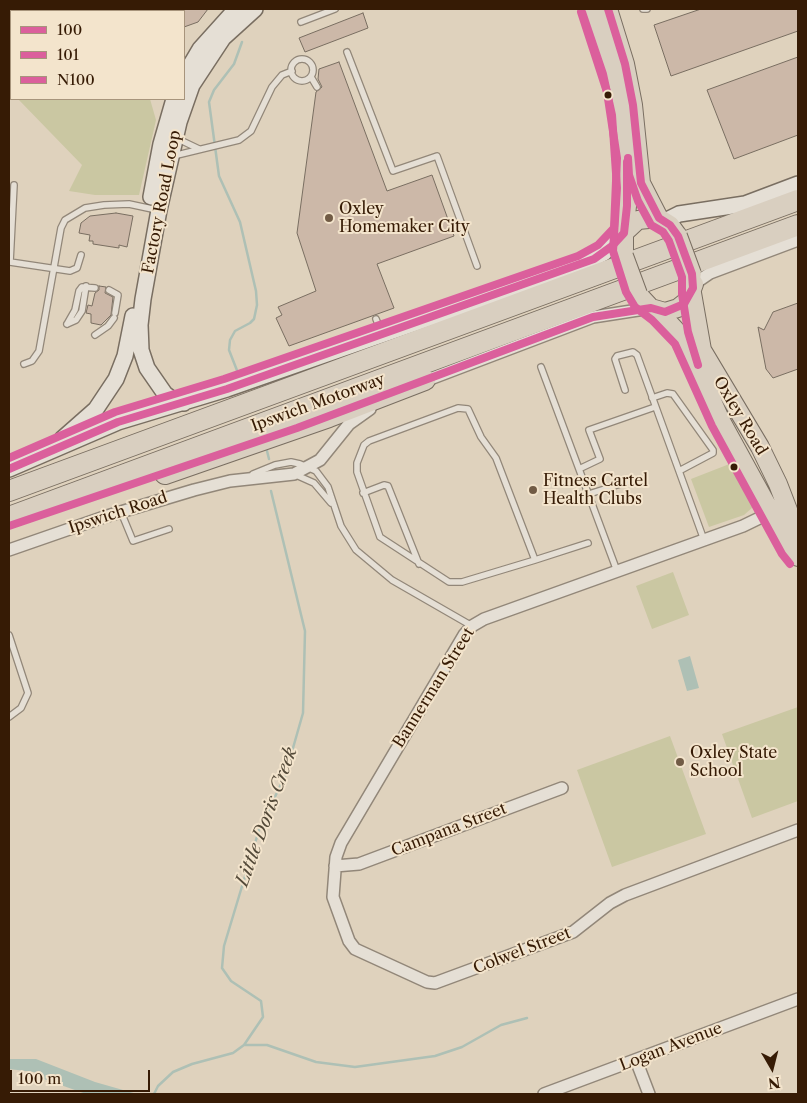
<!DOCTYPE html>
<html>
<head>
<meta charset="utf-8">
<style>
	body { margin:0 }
	#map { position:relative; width:807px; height:1103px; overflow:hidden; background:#dfd2bd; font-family:"Libre Caslon Text",serif }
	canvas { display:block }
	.frame { position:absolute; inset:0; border:10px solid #361b05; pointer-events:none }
	.legend { position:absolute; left:10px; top:10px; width:175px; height:90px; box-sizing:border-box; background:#f3e4cc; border:1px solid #a7947c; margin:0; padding:6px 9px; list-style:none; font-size:15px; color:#361b05 }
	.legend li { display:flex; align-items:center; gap:10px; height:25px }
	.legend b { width:25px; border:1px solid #a7947c }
	.north { position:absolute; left:747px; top:1043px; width:50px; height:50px; -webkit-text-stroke:4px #f3e4cc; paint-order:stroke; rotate:172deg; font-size:14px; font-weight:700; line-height:20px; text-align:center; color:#361b05 }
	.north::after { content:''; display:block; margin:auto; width:18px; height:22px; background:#361b05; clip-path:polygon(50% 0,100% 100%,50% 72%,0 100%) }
	.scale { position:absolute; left:10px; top:1070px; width:140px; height:22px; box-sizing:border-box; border:2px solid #361b05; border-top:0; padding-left:6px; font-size:15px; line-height:18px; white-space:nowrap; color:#361b05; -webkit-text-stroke:4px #f3e4cc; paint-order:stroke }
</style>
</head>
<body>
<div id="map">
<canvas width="807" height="1103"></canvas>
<div class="frame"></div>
<ul class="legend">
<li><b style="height:6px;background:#db5f9c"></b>100</li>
<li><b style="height:6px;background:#db5f9c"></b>101</li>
<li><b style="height:6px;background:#db5f9c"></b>N100</li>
</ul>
<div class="north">N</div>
<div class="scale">100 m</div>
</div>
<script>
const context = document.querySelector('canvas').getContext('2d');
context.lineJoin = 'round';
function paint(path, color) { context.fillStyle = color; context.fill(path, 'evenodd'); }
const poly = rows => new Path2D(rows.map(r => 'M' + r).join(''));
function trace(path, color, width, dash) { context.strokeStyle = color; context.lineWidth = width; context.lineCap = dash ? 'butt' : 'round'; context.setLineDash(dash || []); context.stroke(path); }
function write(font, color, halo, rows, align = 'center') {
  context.font = font + ' "Libre Caslon Text",serif'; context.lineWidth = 4; context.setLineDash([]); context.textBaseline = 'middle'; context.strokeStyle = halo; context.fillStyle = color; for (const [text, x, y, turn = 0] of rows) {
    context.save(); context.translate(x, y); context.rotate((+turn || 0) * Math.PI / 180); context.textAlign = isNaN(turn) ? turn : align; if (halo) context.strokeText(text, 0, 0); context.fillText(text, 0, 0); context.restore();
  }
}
const green = poly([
	[18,99,150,99,156,120,139,195,95,195,69,191,82,165],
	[732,463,753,502,753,507,744,515,709,527,691,479],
	[673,572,689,615,652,629,636,586],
	[798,707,798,801,752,818,722,734],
	[670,736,706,834,612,867,577,770]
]);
const water = poly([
	[690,656,699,688,687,691,678,660],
	[9,1059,36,1059,95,1082,137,1094,86,1094,44,1079,34,1072,9,1069]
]);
const stream = poly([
	[238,373,229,350,230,340,235,331,250,323,254,319,257,305,256,291,240,222,219,176,209,102,214,90,234,64,242,42],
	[266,447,269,459],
	[244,1045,267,1045,316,1062,355,1067,435,1056,462,1047,501,1025,527,1018],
	[154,1094,158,1086,173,1072,192,1064,233,1053,244,1045,263,1017,261,1001,231,981,222,968,224,946,259,830,285,776,303,713,305,631,271,491]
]);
const building = poly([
	[184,9,208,9,198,22,184,27,184,9],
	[701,9,798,9,798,31,671,76,654,25,701,9],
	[363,13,368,28,305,52,299,38,363,13],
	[798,57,798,135,734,159,707,90,798,57],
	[339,62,387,191,432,175,454,236,377,264,394,308,289,346,276,318,282,315,278,307,316,291,297,233,316,92,322,87,318,79,319,69,339,62],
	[116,213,133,216,127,247,119,245,119,248,93,244,93,241,89,241,90,235,79,233,81,223,90,216,116,213],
	[99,286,106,287,105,293,113,297,111,315,101,325,91,323,91,314,86,313,88,305,92,306,95,293,99,290,99,286],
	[798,303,798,369,773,378,766,369,758,327,764,330,773,312,798,303]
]);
const service = poly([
	[643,9,647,9],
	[301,22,335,9],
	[347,52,393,171,437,156,477,266],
	'291 70a11 11 0 1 1 22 0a11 11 0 1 1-22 0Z',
	[311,77,317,87],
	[176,138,199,149],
	[173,156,239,140,251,131,272,87,282,75,292,71],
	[14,185,10,262,70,271,77,268,81,255],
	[109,290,118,295,115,313],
	[376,319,382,334],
	[67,324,75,310,79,291,82,287,95,288],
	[67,324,76,320,82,311,86,286],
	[95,335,108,326,114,318],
	[24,364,32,361,39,351,61,228,65,220,85,208,104,205,129,204,157,210],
	[541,367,617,571],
	[625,390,615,359,617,356,633,352,637,355,704,540],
	[652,398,667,393,673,394,713,450,713,453,679,471],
	[579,469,600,459,589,430,655,407],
	[253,474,275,465,291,462,300,464,316,471,328,487,341,526,356,550,392,580,472,626],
	[294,474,314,483,331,503],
	[363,493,384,485,388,486,419,564],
	[589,494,633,480],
	[121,512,133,541,169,529],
	[535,560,496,458,481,437,468,409,458,408,369,441,364,445,357,463,357,472,380,537,449,582,462,582,535,560,588,543],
	[9,635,28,693,21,708,9,717]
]);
const minor = poly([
	[130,9,131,11],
	[694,284,710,273,798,240],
	[422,382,593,317,651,308],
	[776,510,743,526,484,619,472,626,464,635,341,843,336,857,333,897,349,941,355,949,427,982,435,983,573,932,610,903,625,895,798,830],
	[9,550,104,517,194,490,230,481,294,474,320,460,349,424,370,409],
	[335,866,359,864,562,788],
	[636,1060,649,1094],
	[544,1094,798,999]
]);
const secondary = poly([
	[184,76,200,49,236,9],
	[151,197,161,144,174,99],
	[665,221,679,214,745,204,798,184],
	[184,403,173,400,165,394,147,368,141,350,140,325,143,299,159,210,179,122,192,85,223,38,255,9],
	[62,439,96,409,116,379,125,356,133,316],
	[9,469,118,422,227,389,582,265,604,253,624,233]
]);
const primary = poly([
	[591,9,613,71,622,114,627,157,627,206,624,233],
	[608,9,625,64,633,105,641,183,659,218],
	[624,256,624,233,638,220,659,218,670,225,678,236],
	[692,293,702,350,760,447,778,484,798,536],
	[638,294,651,308,665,312,678,308,688,300,694,284],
	[659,312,683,338,721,421,791,549,798,557]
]);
const motorway = poly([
	[687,241,798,200],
	[636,260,674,246],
	[695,263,798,225],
	[644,282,682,268],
	[165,474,329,417,425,380],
	[9,491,620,266],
	[9,517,628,288]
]);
const primaryBridge = poly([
	[678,236,692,274],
	[624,256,638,294]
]);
const bus1 = poly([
	[9,469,118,422,227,389,594,259,612,246,624,233,627,206,627,162],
	[9,526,297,428,593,317,651,308,665,312,684,304,693,288,692,274,678,236,670,225,659,218,641,183,633,105,625,64,608,9]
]);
const bus2 = poly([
	[582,12,603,74,612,115,617,188,613,251,626,292,635,307,652,320,675,344,712,426,782,554,790,564],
	[628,158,629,175,638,201,651,225,663,232,669,241,682,277,682,294,688,332,698,365]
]);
const bus3 = poly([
	[9,458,115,412,224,379,578,256,598,245,614,228,617,158,607,92,581,12]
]);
const markers = [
	[608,95,4.5,"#361b05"],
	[329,218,5,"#715b45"],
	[734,467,4.5,"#361b05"],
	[533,490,5,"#715b45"],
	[680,762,5,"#715b45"]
];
const streetNames = [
	["Factory Road Loop",162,202,-79],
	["Ipswich Motorway",318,403,-20],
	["Oxley Road",740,416,59],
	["Ipswich Road",118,513,-18],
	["Bannerman Street",434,688,-58],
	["Campana Street",449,830,-21],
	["Colwel Street",522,951,-21],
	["Logan Avenue",671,1047,-21]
];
const poiNames = [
	["Oxley",339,209],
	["Homemaker City",339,227],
	["Fitness Cartel",543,481],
	["Health Clubs",543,499],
	["Oxley State",690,753],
	["School",690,771]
];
const waterNames = [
	["Little Doris Creek",267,817,-70]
];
paint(green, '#cac7a2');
paint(water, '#aec0b5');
trace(stream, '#aec0b5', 2.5);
paint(building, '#ccb8a8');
trace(building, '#796e61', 1);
trace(service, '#928779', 8);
trace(minor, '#928779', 14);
trace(secondary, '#796e61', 18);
trace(primary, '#796e61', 20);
trace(motorway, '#796e61', 22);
trace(service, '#e5dfd5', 5.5);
trace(minor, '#e5dfd5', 11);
trace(secondary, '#e5dfd5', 15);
trace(primary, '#d9cfc0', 18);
trace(motorway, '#d9cfc0', 20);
trace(primaryBridge, '#796e61', 20, []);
trace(primaryBridge, '#d9cfc0', 18);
trace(bus1, '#db5f9c', 8);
trace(bus2, '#db5f9c', 8);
trace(bus3, '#db5f9c', 8);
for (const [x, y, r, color] of markers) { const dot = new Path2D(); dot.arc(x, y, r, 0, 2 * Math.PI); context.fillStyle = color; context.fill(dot); trace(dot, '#f3e4cc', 2); }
write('16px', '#361b05', '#f3e4cc', streetNames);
write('16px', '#361b05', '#f3e4cc', poiNames, 'left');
write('italic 18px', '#544a39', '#f3e4cc', waterNames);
</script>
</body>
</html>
